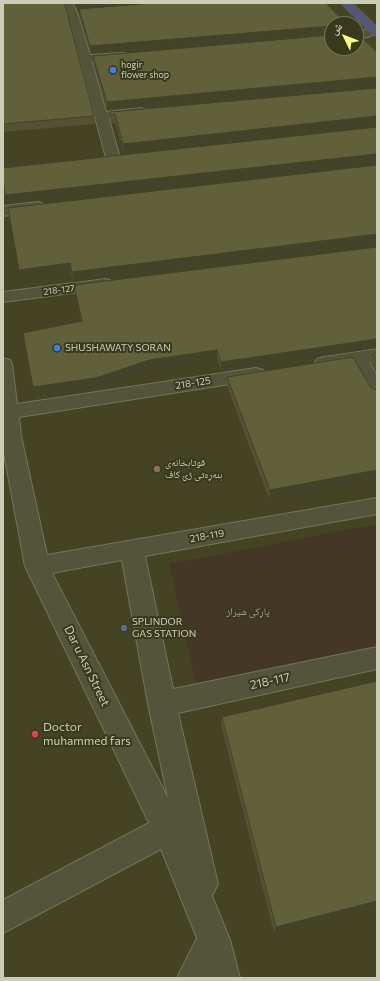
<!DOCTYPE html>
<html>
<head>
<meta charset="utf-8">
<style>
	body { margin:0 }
	#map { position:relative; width:380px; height:981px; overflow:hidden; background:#444424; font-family:Commissioner,"Noto Naskh Arabic",sans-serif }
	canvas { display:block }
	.frame { position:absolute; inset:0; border:4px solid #cccdb6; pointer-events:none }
	.north { position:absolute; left:324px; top:16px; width:40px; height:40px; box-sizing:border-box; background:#39391e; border:1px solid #74745b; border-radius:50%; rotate:313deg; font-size:11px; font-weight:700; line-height:16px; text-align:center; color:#cccdb6 }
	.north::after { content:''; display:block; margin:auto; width:14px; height:18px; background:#fbff89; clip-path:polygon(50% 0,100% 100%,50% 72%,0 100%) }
</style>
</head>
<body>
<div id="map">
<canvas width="380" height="981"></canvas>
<div class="frame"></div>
<div class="north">ش</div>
</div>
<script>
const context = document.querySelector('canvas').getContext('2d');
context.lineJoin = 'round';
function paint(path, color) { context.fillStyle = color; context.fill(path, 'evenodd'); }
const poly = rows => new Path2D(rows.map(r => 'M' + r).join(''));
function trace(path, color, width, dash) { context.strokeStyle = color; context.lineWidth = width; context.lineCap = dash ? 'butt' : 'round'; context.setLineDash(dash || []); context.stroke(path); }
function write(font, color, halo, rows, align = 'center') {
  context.font = font + ' Commissioner,"Noto Naskh Arabic",sans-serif'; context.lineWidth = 4; context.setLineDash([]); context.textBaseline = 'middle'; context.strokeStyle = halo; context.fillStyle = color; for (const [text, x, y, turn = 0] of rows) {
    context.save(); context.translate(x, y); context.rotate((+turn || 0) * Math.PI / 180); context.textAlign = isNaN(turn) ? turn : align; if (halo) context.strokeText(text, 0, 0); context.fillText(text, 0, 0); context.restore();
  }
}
const green = poly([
	[377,524,377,650,196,685,169,564]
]);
const minor = poly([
	[62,3,72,3,77,12,90,55,124,53,128,54,130,56,128,58,124,59,92,62,106,112,140,108,145,109,146,112,145,115,140,116,109,119,120,158,118,161,113,162,108,161,106,158,67,12,62,3],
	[374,27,377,27,377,33,368,37,356,39,356,33,374,27],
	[38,202,43,204,46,207,43,210,3,216,3,206,38,202],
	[104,279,110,280,113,284,110,288,3,302,3,292,104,279],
	[377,349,377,361,369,362,377,376,377,399,370,397,352,365,324,369,317,367,315,363,317,359,324,357,377,349],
	[3,358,10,360,12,364,17,404,256,368,263,370,266,374,263,378,256,380,19,417,21,436,47,555,377,498,377,514,145,556,173,689,377,647,377,669,178,713,218,884,212,896,230,940,240,978,177,978,197,938,161,849,3,933,3,900,149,823,25,566,3,448,3,358],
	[122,560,148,704,168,798,52,573,122,560]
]);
const highway = poly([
	[341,3,352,3,377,27,377,36,373,35,341,3]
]);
const wall = poly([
	[3,3,94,116,95,124,3,132],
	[73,3,128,3,76,7],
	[79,9,332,24,332,34,91,53,80,16],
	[377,52,377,85,107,110,94,63,93,56],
	[377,88,377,125,124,152,115,123,112,123,111,120,110,112],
	[377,165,377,243,73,282,71,273,21,279,8,208],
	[377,247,377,348,221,371,217,359,149,369,97,388,34,397,81,322,76,294,74,285],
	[377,353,377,373,371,363,373,354],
	[227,377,371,388,269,499,227,386],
	[377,681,377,906,274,932,221,725,222,717]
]);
const shadedWall = poly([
	[75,3,128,3,76,7],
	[332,26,332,34,91,53,90,46],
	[377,77,377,85,107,110,107,102],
	[377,116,377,125,124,152,123,144],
	[377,154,377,163,7,204,5,195],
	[377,234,377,243,73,282,72,272],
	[70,263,71,273,21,279,19,270],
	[377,339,377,348,221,371,221,362],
	[217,350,217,359,149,369,97,388,34,397,33,387,149,360],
	[377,470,377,479,269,499,270,490],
	[377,901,377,906,274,932,276,927]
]);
const building = poly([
	[3,3,64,3,65,5,94,116,3,124,3,3],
	[153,3,326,3,346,24,332,24,332,26,90,46,79,9,153,3],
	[356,33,357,33,377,52,377,77,107,102,93,56,332,35,332,48,356,48,356,33],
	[377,88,377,116,123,144,115,114,111,115,110,112,377,88],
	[377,127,377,154,5,195,3,178,3,168,377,127],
	[377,165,377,234,72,272,70,263,19,270,8,208,377,165],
	[377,247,377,339,221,362,217,350,149,360,96,378,33,387,23,333,82,321,74,285,377,247],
	[377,353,377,360,373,354,377,353],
	[353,357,371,388,377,390,377,470,270,490,227,377,353,357],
	[377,681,377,901,276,927,222,717,377,681]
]);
const markers = [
	[113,70,4,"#3f7fe0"],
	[57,348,4,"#3f7fe0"],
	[157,469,4,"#8d6e63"],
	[124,628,4,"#5c6f8a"],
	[35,734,4,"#e0444e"]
];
const farPoinames = [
	["hogir",121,65],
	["flower shop",121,75]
];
const farStreetnames = [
	["218-127",59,290,-7]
];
const poiNames = [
	["SHUSHAWATY SORAN",65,348],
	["قوتابخانەی",165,463],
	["بنەڕەتی ژێ کاف",165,475],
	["SPLINDOR",132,622],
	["GAS STATION",132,634]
];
const streetNames = [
	["218-125",193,383,-9],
	["218-119",207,536,-10]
];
const parkNames = [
	["پاڕکی شیراز",248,612]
];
const nearStreetnames = [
	["Dar u Asn Street",87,666,64],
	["218-117",270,681,-12]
];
const nearPoinames = [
	["Doctor",43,727],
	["muhammed fars",43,741]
];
paint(green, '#453726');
trace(minor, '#73745a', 2);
trace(highway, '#5e5e44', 2);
paint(minor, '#535439');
paint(highway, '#56557a');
paint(wall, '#535333');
paint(shadedWall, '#434329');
paint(building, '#60603b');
trace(building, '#434329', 1);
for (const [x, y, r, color] of markers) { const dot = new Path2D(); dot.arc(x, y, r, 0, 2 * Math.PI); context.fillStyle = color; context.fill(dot); trace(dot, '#39391e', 1.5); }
write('9px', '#cccdb6', '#39391e', farPoinames, 'left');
write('9px', '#cccdb6', '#39391e', farStreetnames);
write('10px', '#cccdb6', '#39391e', poiNames, 'left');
write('10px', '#cccdb6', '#39391e', streetNames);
write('10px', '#bc97a5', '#39391e', parkNames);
write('12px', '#cccdb6', '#39391e', nearStreetnames);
write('12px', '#cccdb6', '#39391e', nearPoinames, 'left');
</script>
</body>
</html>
